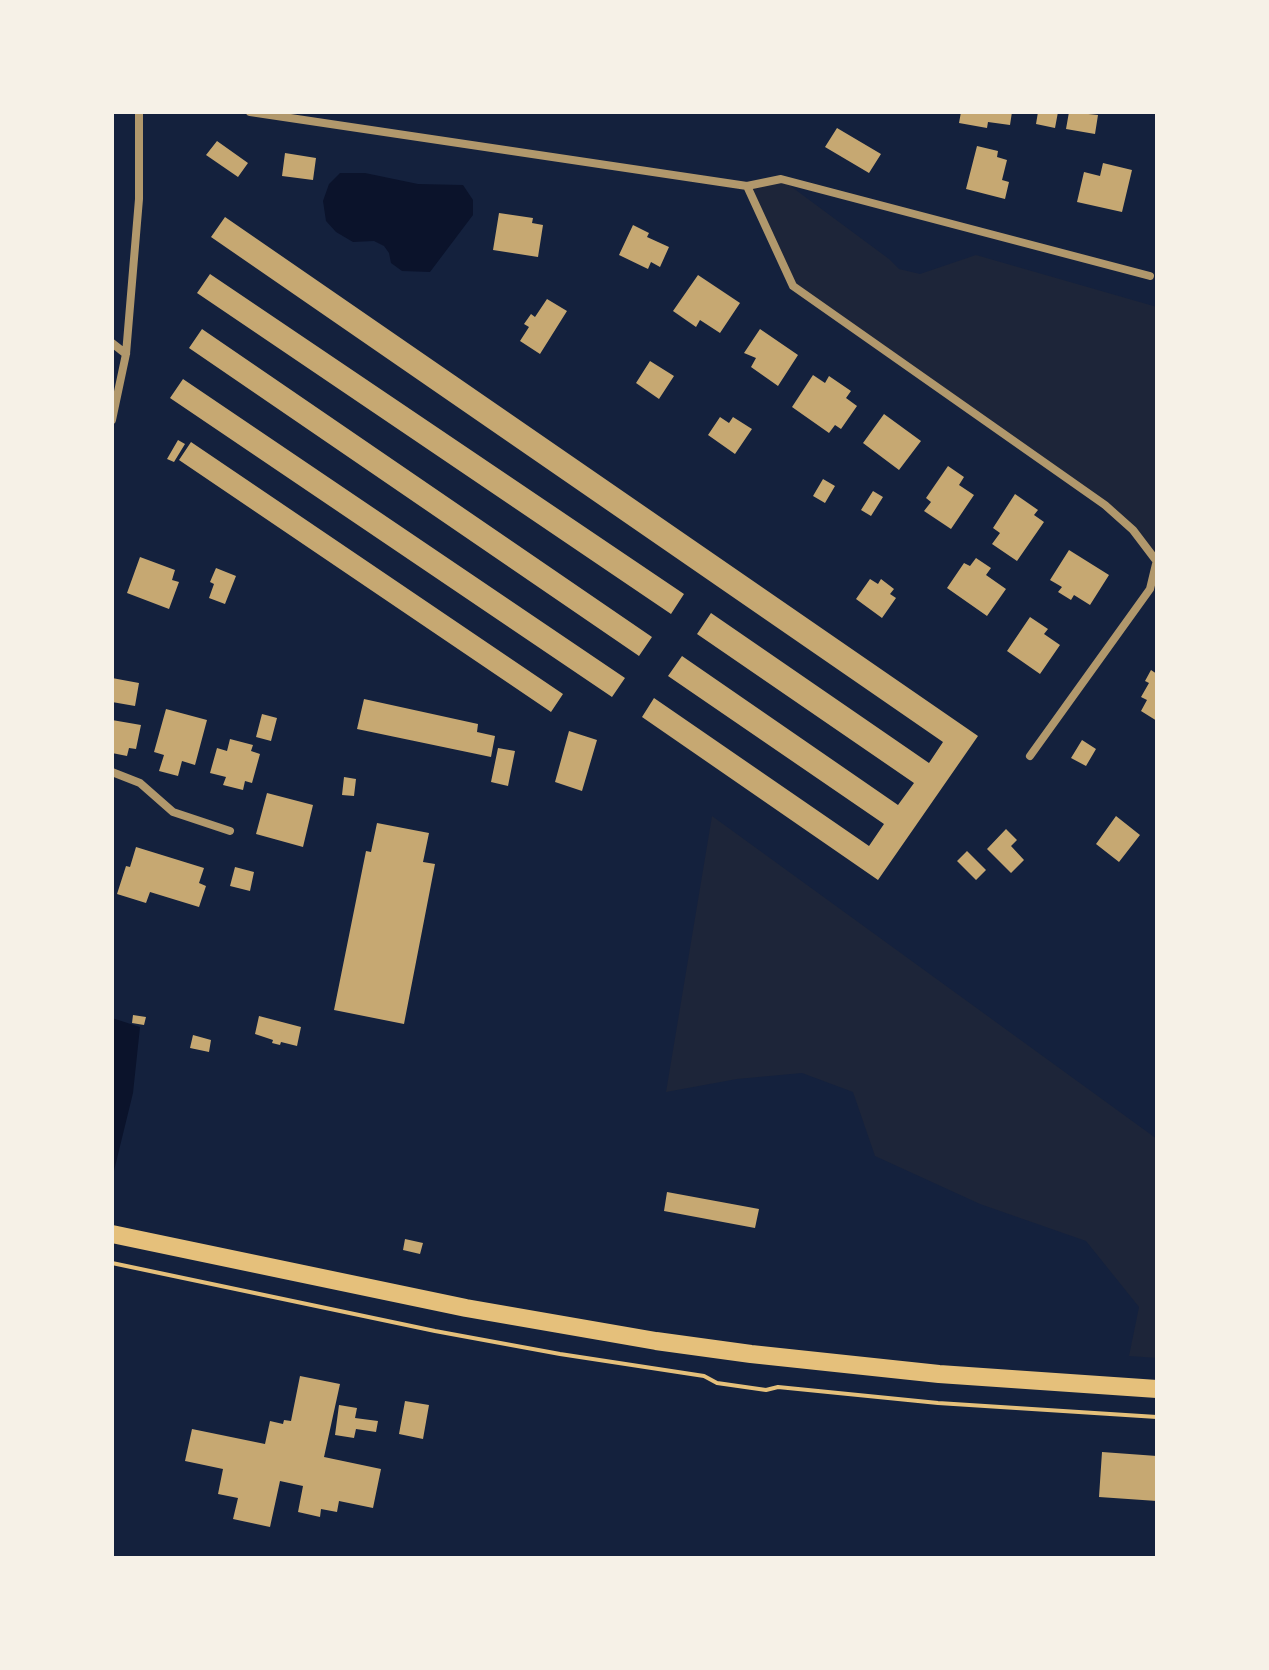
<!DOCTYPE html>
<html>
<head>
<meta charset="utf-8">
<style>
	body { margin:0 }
	#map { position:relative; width:1269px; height:1670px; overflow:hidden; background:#14213d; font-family:Arial,sans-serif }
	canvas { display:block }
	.frame { position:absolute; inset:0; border:114px solid #f6f1e7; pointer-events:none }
</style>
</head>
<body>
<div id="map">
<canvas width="1269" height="1670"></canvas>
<div class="frame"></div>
</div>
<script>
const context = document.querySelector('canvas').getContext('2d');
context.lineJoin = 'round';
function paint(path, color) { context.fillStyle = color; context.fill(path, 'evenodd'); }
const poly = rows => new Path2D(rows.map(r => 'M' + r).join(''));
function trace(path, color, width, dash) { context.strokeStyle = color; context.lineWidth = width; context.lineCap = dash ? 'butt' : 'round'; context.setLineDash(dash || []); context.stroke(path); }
const green = poly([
	[781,179,889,259,899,269,920,274,976,255,1157,307,1157,560,1133,530,793,286,747,186],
	[712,816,1157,1139,1157,1358,1129,1356,1139,1307,1086,1241,980,1204,875,1156,853,1092,802,1073,737,1079,666,1092]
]);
const water = poly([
	[340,173,365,173,418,184,463,185,473,200,473,215,430,272,402,271,391,263,389,253,384,246,374,241,353,242,336,232,326,221,323,201,329,184],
	[112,1018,140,1027,133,1093,112,1179]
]);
const building = poly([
	[961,112,1012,112,1010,125,988,122,987,128,959,123],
	[1038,112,1058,112,1055,128,1036,124],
	[1069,112,1098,115,1095,134,1066,129],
	[837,128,881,154,869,173,825,147],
	[217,141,248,163,238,177,206,155],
	[977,146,998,151,997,157,1007,160,1002,180,1009,182,1005,199,966,189],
	[285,153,316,158,313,180,282,176],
	[1103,163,1132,170,1122,212,1077,202,1084,172,1100,176],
	[499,213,533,218,532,223,543,225,538,257,493,250],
	[225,217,978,736,878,880,642,717,654,698,869,846,884,824,668,676,682,656,898,805,914,783,697,634,711,613,929,763,943,742,211,237],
	[633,225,649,233,647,237,669,247,660,267,651,262,648,269,619,255],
	[210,274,684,594,671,614,197,293],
	[698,275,740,303,720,333,700,320,696,327,673,311],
	[547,299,567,311,540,354,520,341,529,327,524,324,531,314,535,317],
	[202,329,652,637,639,656,189,348],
	[760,329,798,355,778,386,751,367,756,358,744,353],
	[650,361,674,376,659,399,636,383],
	[813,375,825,383,829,376,851,391,846,398,857,406,841,429,835,425,829,433,792,407],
	[183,379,625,678,612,697,170,398],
	[884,414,921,441,899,470,863,443],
	[720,417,729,423,733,417,752,429,735,454,708,435],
	[178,440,185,444,174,462,167,459],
	[191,442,563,694,551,712,179,460],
	[948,466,964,477,959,485,974,495,951,529,924,511,931,502,926,498],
	[823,479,835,486,825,503,813,496],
	[873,491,883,497,871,516,861,510],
	[1015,494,1038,510,1034,515,1044,522,1017,561,992,544,1000,533,993,528],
	[1069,550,1109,575,1090,605,1074,595,1071,600,1058,592,1062,587,1050,580],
	[140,557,175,570,172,580,179,582,169,609,127,593],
	[976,558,991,568,986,575,1006,589,987,616,947,588,964,563,970,566],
	[216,568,236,576,225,604,209,598,214,584,210,582],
	[870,579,878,584,881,579,894,589,890,594,896,598,882,618,856,599],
	[1030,617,1048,629,1044,634,1060,645,1040,674,1007,651],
	[1151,670,1157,674,1157,721,1141,711,1147,700,1141,697,1149,683,1145,681],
	[112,678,139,683,135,706,112,702],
	[364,699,478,724,477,732,495,736,491,757,357,729],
	[166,709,207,720,195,765,182,761,178,776,159,771,164,755,154,752],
	[262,714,277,718,271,741,256,737],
	[112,720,141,725,136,749,129,748,127,756,112,753],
	[569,731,597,740,582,791,555,782],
	[230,739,253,745,251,751,260,754,252,783,245,781,243,790,223,785,226,777,210,773,217,748,227,751],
	[1082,740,1096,749,1086,766,1071,758],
	[498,748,515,751,508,786,491,782],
	[344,777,356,779,354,796,342,795],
	[267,793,313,805,303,847,256,834],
	[1116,816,1140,835,1119,862,1096,844],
	[377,823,429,833,423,862,435,864,404,1024,334,1010,366,851,371,852],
	[1006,829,1017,840,1011,846,1024,860,1011,873,987,849],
	[136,847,204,868,199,883,206,886,199,907,150,892,146,903,117,894,126,866,130,867],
	[967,851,986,870,976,880,957,861],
	[235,867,254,872,250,891,230,886],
	[133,1015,146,1017,144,1025,132,1023],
	[259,1016,301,1027,297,1046,281,1042,280,1045,272,1043,273,1040,255,1034],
	[193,1035,211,1040,209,1052,190,1048],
	[667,1192,759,1209,755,1228,664,1211],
	[405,1239,423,1243,420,1254,403,1250],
	[300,1376,340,1384,324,1457,381,1469,373,1508,339,1501,337,1512,321,1509,320,1517,298,1512,303,1486,280,1481,270,1527,233,1519,238,1498,218,1494,223,1469,185,1461,192,1429,265,1444,270,1421,283,1424,284,1420,291,1421],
	[405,1401,429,1405,423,1439,399,1434],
	[339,1405,357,1408,355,1418,378,1421,376,1432,356,1429,354,1438,335,1435],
	[1102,1452,1157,1456,1157,1501,1099,1497]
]);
const path = poly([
	[112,1263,435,1331,560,1354,704,1376,717,1383,766,1390,778,1387,938,1403,1157,1417]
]);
const minor = poly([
	[250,112,747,186,781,179,1150,276],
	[747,186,793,286,1105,505,1133,530,1155,559],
	[112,343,126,354],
	[112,420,126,354,139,199,139,112],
	[1030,756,1150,589,1157,560],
	[112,772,140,783,173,812,230,831]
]);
const trunk = poly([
	[112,1234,466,1308,656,1341,751,1354,939,1374,1157,1389]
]);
paint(green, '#1d2539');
paint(water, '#0b132b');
paint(building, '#c6a872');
trace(path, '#e5c07b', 4);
trace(minor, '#b1986c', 8);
trace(trunk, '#e5c07b', 18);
</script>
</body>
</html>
